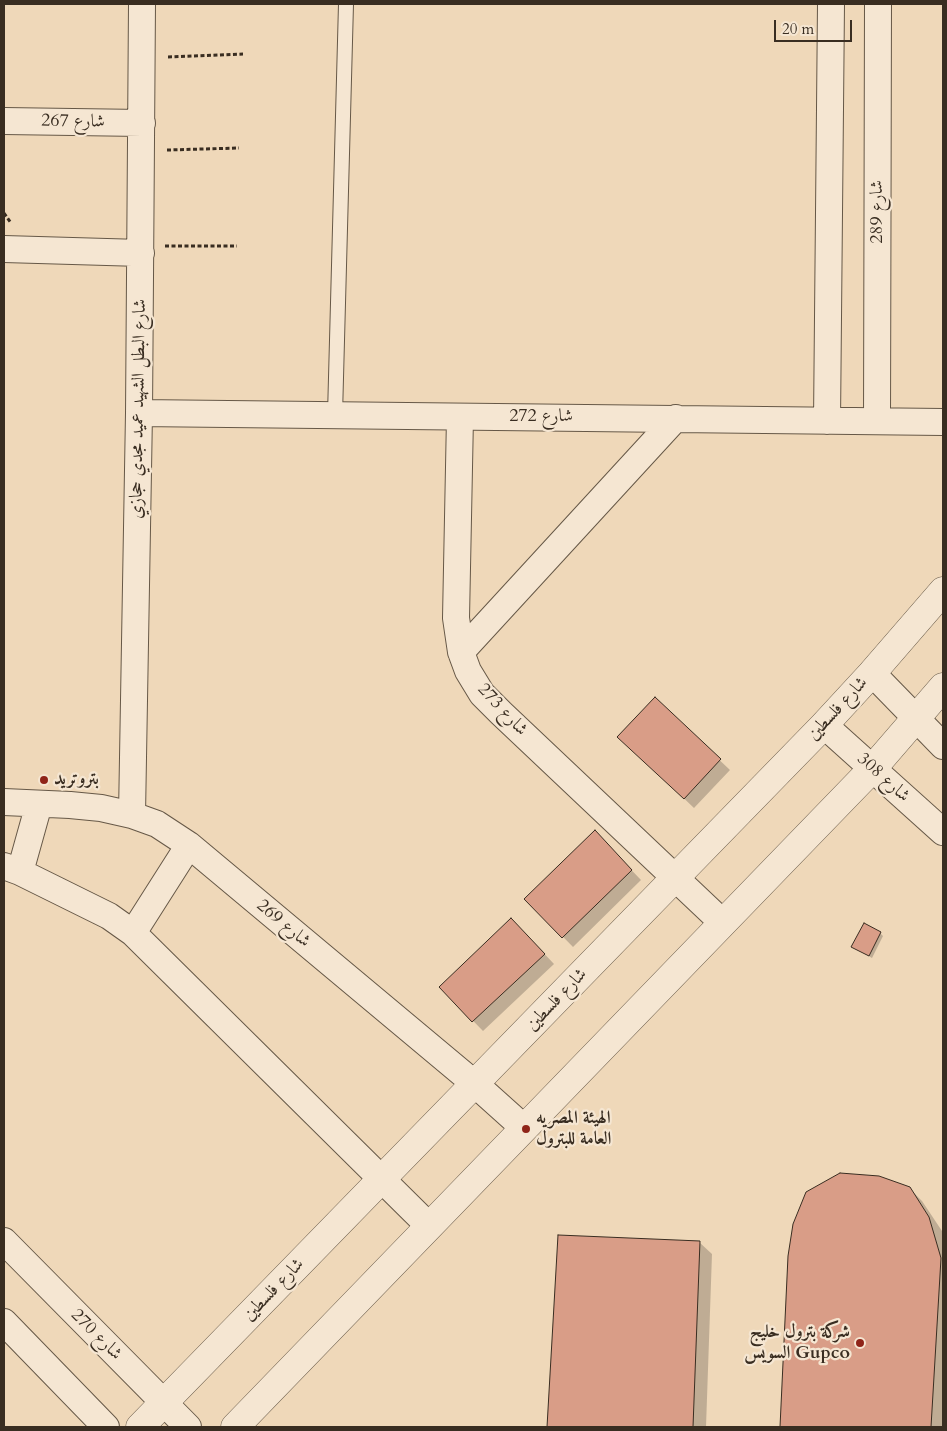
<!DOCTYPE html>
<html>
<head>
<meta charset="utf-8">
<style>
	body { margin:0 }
	#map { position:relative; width:947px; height:1431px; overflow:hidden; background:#efd8b9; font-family:Cardo,serif }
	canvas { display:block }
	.frame { position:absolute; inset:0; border:5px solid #392d21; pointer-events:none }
	.scale { position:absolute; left:774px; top:20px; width:78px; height:22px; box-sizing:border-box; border:2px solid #392d21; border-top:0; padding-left:6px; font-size:15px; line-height:18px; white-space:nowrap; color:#392d21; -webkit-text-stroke:4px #f5e6d2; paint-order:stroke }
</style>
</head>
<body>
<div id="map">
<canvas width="947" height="1431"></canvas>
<div class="frame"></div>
<div class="scale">20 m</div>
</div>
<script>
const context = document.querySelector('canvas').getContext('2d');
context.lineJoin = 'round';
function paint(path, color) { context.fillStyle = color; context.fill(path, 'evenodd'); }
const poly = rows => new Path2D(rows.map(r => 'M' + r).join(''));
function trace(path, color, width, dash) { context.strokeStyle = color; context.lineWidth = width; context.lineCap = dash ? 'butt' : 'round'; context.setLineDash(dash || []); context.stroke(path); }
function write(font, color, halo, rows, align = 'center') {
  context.font = font + ' Cardo,Amiri,serif'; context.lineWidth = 4.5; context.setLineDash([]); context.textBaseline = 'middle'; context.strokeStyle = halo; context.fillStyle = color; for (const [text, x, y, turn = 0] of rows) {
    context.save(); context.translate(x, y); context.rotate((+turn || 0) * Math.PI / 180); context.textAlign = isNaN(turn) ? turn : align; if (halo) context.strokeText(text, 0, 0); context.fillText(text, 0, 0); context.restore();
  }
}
const shadow = poly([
	[655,699,730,770,694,808,629,746],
	[595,832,641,880,573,947,526,899],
	[521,929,554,964,483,1031,440,987],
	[880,933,883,936,872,958,853,947],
	[909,1188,922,1201,942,1231,943,1237,943,1427,781,1427,789,1256],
	[559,1237,699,1242,712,1254,706,1427,548,1427]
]);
const building = poly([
	[655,697,721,759,684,799,617,737,655,697],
	[595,830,632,870,562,938,524,899,595,830],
	[511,918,545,954,472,1022,439,987,511,918],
	[864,923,881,932,869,956,851,947,864,923],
	[840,1173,879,1176,910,1187,929,1217,941,1258,931,1427,780,1427,788,1256,793,1224,806,1192,840,1173],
	[558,1235,700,1241,693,1427,547,1427,558,1235]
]);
const path = poly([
	[168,57,243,54],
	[167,150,239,148],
	[4,213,11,223],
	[165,246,237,246]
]);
const service = poly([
	[335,415,346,4]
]);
const minor = poly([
	[4,121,142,123],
	[4,249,141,253],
	[139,413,943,422],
	[460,417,456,618,461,652,468,671,482,694,501,713,723,923],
	[827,421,831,4],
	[877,421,878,4],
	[461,652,676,418],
	[872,673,943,746],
	[824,725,943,832],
	[4,802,70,805,101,808,132,815,157,824,189,845,475,1084,524,1128],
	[132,815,139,413,142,4],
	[4,866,20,872,109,916,133,933,429,1226],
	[20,872,39,804],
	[133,933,189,845],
	[4,1241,188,1427],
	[4,1322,106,1427]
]);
const tertiary = poly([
	[140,1427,824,725,872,673,943,591],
	[235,1427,873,768,943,687]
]);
const markers = [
	[44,780,5,"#8f2418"],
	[526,1129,5,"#8f2418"],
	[860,1343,5,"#8f2418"]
];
const streetNames = [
	["شارع 267",73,122,1],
	["شارع 289",878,212,-90],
	["شارع البطل الشهيد عميد مجدي حجازي",139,409,-89],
	["شارع 272",541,417],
	["شارع فلسطين",838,709,-47],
	["شارع 273",502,710,47],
	["شارع 308",883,778,42],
	["شارع 269",283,924,40],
	["شارع فلسطين",557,1000,-46],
	["شارع فلسطين",274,1290,-46],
	["شارع 270",96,1335,45]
];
const poiNames = [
	["بتروتريد",54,780],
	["الهيئة المصريه",536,1119],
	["العامة للبترول",536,1140],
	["شركة بترول خليج",850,1333,"right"],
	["السويس Gupco",850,1354,"right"]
];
paint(shadow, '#0003');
paint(building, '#d99d87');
trace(building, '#392d21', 1);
trace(service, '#665847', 16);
trace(minor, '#665847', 28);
trace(tertiary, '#665847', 29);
trace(path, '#392d21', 3, [4, 2.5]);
trace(service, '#f5e6d2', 14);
trace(minor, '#f5e6d2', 26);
trace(tertiary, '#f5e6d2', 28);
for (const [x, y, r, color] of markers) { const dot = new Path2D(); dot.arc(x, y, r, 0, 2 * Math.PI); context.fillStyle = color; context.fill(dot); trace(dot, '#f5e6d2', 2); }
write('18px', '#392d21', '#f5e6d2', streetNames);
write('bold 18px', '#392d21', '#f5e6d2', poiNames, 'left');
</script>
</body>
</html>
